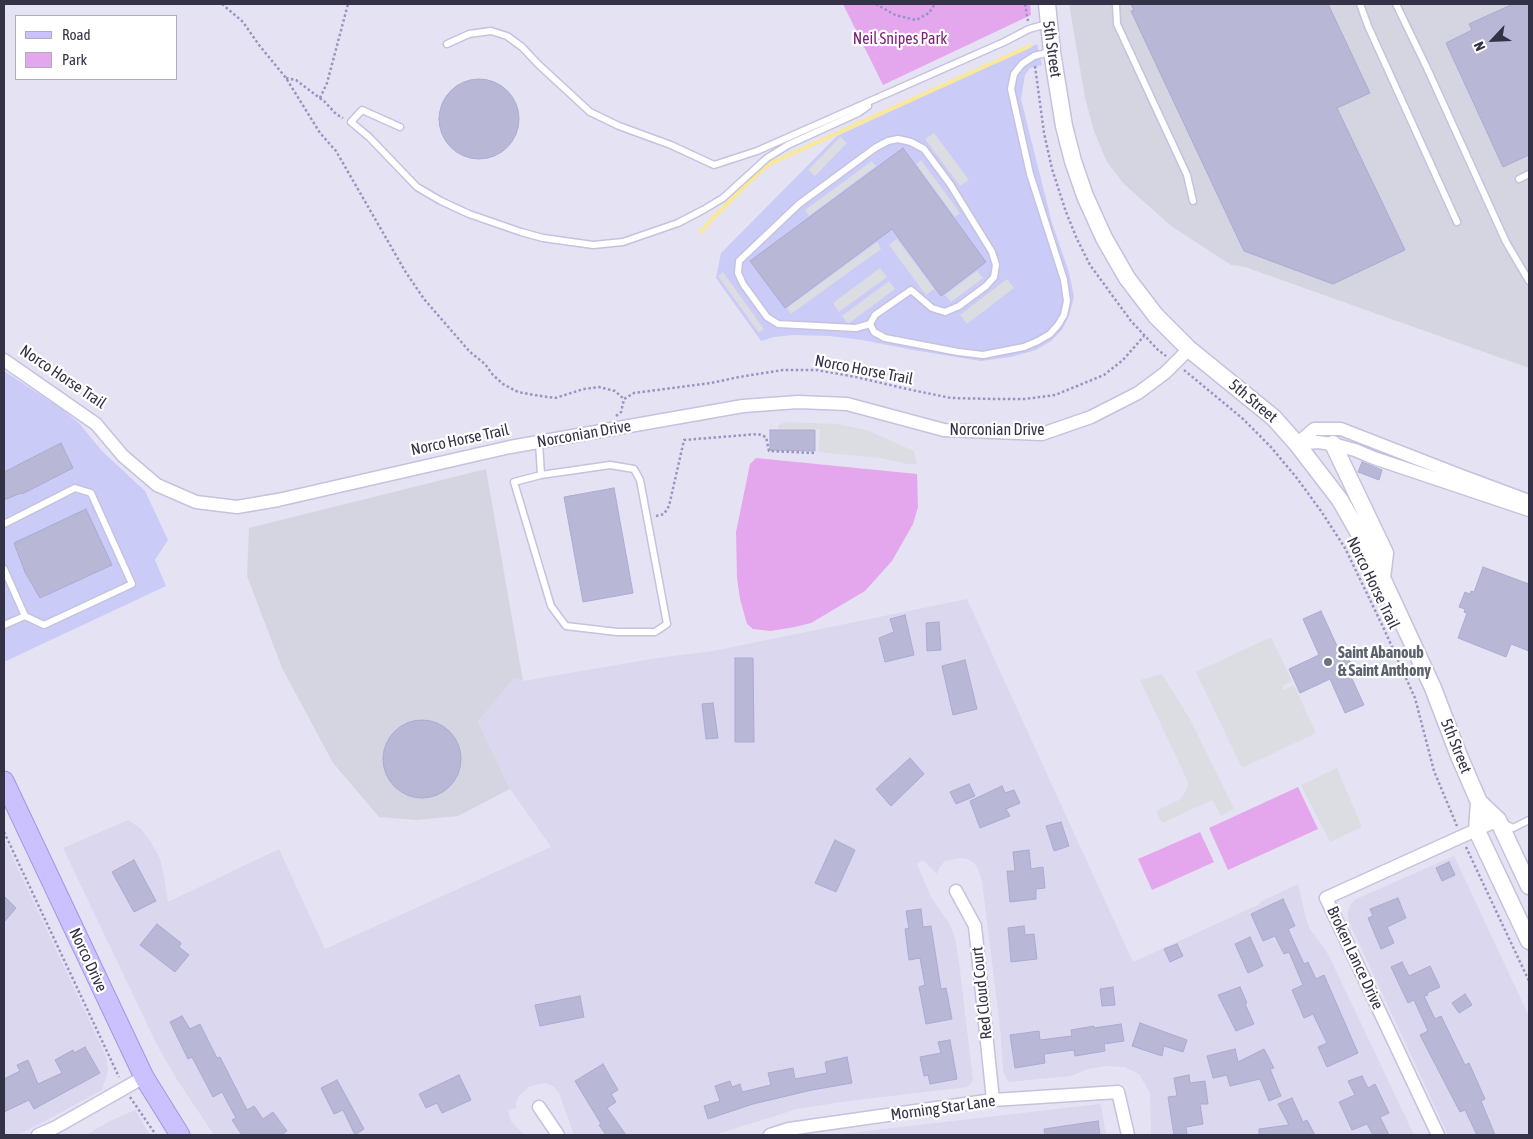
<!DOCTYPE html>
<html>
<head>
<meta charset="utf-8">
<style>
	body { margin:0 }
	#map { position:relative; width:1533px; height:1139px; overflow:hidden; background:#e5e3f3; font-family:"Asap Condensed",sans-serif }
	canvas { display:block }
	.frame { position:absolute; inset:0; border:5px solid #333246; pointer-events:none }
	.legend { position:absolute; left:15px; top:15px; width:162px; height:65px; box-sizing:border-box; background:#fff; border:1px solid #adadb5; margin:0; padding:6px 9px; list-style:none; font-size:15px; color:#333246 }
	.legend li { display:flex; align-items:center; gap:10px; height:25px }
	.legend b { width:25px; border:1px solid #adadb5 }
	.north { position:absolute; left:1468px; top:15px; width:50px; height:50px; -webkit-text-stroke:4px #fff; paint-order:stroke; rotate:245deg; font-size:14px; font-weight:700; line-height:20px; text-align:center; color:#333246 }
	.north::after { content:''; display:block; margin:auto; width:18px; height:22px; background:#333246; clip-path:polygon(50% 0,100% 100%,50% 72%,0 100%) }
</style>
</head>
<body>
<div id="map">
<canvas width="1533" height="1139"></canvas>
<div class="frame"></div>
<ul class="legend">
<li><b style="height:6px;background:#ccc1ff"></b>Road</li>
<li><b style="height:14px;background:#e4a7ed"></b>Park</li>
</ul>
<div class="north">N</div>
</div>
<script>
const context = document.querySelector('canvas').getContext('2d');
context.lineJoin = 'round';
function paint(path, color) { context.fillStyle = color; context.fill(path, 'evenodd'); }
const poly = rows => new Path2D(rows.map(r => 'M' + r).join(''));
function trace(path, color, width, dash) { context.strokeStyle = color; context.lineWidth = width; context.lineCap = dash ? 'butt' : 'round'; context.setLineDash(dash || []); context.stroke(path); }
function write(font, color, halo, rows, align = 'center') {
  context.font = font + ' "Asap Condensed",sans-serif'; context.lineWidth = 4.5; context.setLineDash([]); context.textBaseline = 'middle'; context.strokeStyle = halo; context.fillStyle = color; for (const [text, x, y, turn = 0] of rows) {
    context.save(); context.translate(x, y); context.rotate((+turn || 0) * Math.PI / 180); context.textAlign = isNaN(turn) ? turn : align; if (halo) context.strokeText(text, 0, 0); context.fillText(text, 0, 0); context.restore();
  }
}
const residential = poly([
	[967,599,1133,962,1260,904,1260,902,1298,884,1306,919,1310,929,1325,949,1330,958,1414,1135,1151,1135,1150,1093,1139,1074,1124,1067,1106,1066,1088,1069,1071,1076,1008,1082,1003,1070,1000,1027,982,881,978,869,974,863,967,859,960,858,945,861,939,868,937,874,923,860,917,864,931,897,949,923,955,938,959,962,972,1072,973,1080,968,1087,848,1101,797,1109,714,1135,574,1135,559,1093,554,1087,546,1083,530,1086,519,1096,516,1102,516,1108,508,1110,511,1121,524,1135,214,1135,176,1078,157,1045,63,848,128,820,140,828,151,842,160,859,164,876,168,902,279,849,325,949,551,847,510,789,478,720,514,678,523,681,657,658,713,651],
	[4,839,106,1056,108,1071,102,1090,38,1125,17,1135,4,1135],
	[1454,856,1529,1016,1529,1135,1448,1135,1348,920,1348,912,1351,904,1356,899],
	[1099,1104,1101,1105,1106,1135,833,1135],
	[135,1110,150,1135,86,1135,110,1121]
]);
const commercial = poly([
	[1037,44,1042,65,1030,68,1025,75,1021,99,1052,223,1069,272,1074,297,1069,316,1062,330,1051,341,1036,350,1011,357,981,361,913,350,862,340,830,336,793,335,774,337,761,341,716,278,721,253,837,136],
	[4,371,62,409,79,423,102,451,145,491,168,540,155,560,166,586,4,662]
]);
const industrial = poly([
	[1069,4,1529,4,1529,368,1245,267,1231,265,1171,226,1124,184,1107,162,1094,131,1085,98],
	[486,469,523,681,514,678,478,721,510,789,458,816,416,820,379,817,333,763,282,668,247,576,249,528]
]);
const green = poly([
	[843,4,1030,4,1031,15,883,85],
	[756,458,917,474,918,507,913,524,892,561,865,591,811,623,795,627,770,631,753,629,747,624,740,599,737,578,736,532,750,464],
	[1298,787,1318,829,1228,870,1209,828],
	[1200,832,1214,862,1152,890,1138,859]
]);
const parking = poly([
	[934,133,969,180,960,186,925,139],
	[840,137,847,143,815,176,808,170],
	[921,160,960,213,955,217,916,164],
	[872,161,876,166,809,216,805,210],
	[897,239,934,289,926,295,889,245],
	[877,242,881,249,791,314,787,308],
	[880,268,887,277,839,312,833,303],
	[977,271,983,278,951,302,945,295],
	[723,272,764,329,759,333,718,276],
	[1007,279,1014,288,967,324,960,315],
	[889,281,895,289,848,324,842,316],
	[786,422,837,424,867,430,914,451,917,464,907,464,880,458,818,452,820,429,778,429,778,425],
	[1271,637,1292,681,1282,686,1284,690,1294,685,1316,733,1242,768,1196,672],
	[1162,674,1191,721,1234,809,1221,816,1212,800,1162,823,1156,811,1181,799,1187,789,1188,782,1140,680],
	[1337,768,1362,827,1330,842,1301,785]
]);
const stream = poly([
	[701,232,712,219,749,182,769,164,1030,46]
]);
const building = poly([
	[1131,4,1328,4,1370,93,1337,108,1405,250,1333,284,1244,251,1131,11,1134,10,1131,4],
	[1513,4,1529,4,1529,155,1503,167,1446,43,1472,30,1469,24,1513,4],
	'439 119a40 40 0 1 1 80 0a40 40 0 1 1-80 0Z',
	[903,148,986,262,941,296,892,229,785,308,750,261,903,148],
	[770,430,815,430,815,451,770,450,770,430],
	[61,443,73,468,22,494,21,493,4,500,4,472,61,443],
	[1362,462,1382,470,1379,480,1358,472,1362,462],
	[614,488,633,593,583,602,564,497,614,488],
	[86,509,112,565,40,598,25,572,14,543,86,509],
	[1483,567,1529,584,1529,651,1511,644,1506,657,1458,638,1467,613,1464,612,1465,609,1459,607,1465,592,1470,594,1471,591,1474,592,1483,567],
	[1321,611,1337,646,1342,644,1353,668,1348,670,1364,705,1345,713,1330,679,1300,693,1289,669,1319,655,1303,619,1321,611],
	[905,615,914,655,885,662,879,638,894,632,890,619,905,615],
	[939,622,941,650,927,651,926,623,939,622],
	[735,658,753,658,754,742,735,742,735,658],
	[965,660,977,709,953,715,942,666,965,660],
	[713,703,718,738,706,739,702,704,713,703],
	'383 759a39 39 0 1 1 78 0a39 39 0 1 1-78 0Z',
	[910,758,924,774,891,806,876,789,910,758],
	[969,784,975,796,956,804,950,792,969,784],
	[1002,786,1005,793,1014,790,1020,803,1006,809,1010,816,980,828,970,801,1002,786],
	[1061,822,1069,846,1054,851,1046,826,1061,822],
	[835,840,855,850,836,892,815,883,835,840],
	[1029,850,1031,869,1043,867,1045,888,1036,889,1036,899,1010,902,1007,871,1015,871,1013,852,1029,850],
	[134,860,156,901,134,912,112,872,134,860],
	[1449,862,1455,875,1442,881,1436,868,1449,862],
	[4,896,16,908,4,922,4,896],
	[1398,898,1406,918,1387,927,1394,943,1381,949,1368,918,1373,916,1370,909,1398,898],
	[1283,899,1295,926,1288,929,1304,964,1308,962,1316,979,1324,975,1358,1053,1327,1067,1318,1047,1327,1043,1313,1014,1304,1018,1292,990,1303,985,1289,952,1284,954,1275,936,1263,941,1251,914,1283,899],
	[921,909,923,927,931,926,941,989,946,988,952,1019,926,1024,919,987,925,985,920,958,909,960,905,929,909,928,906,911,921,909],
	[157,924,181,943,179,947,189,955,175,972,140,945,157,924],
	[1024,926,1025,935,1034,934,1037,959,1011,962,1008,928,1024,926],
	[1250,937,1263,966,1248,973,1235,944,1250,937],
	[1177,944,1183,956,1170,962,1164,949,1177,944],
	[1402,962,1409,976,1430,966,1440,987,1427,993,1428,995,1424,996,1435,1019,1441,1016,1465,1065,1469,1063,1485,1099,1481,1101,1495,1135,1477,1135,1465,1110,1460,1112,1420,1035,1428,1031,1414,1000,1408,1003,1391,967,1402,962],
	[1113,987,1115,1005,1102,1006,1100,989,1113,987],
	[1240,987,1247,1003,1245,1004,1254,1024,1236,1031,1218,995,1240,987],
	[1465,994,1472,1005,1459,1013,1452,1003,1465,994],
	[580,996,584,1017,540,1026,535,1005,580,996],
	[182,1016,190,1029,200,1024,217,1058,220,1057,247,1110,254,1106,263,1119,273,1112,287,1131,281,1135,242,1135,232,1120,236,1118,222,1092,213,1097,192,1057,188,1059,170,1022,182,1016],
	[1140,1023,1187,1040,1183,1052,1164,1046,1162,1056,1132,1046,1140,1023],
	[1121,1024,1124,1041,1104,1044,1105,1051,1075,1056,1074,1050,1044,1054,1045,1063,1015,1068,1010,1035,1039,1031,1040,1040,1072,1036,1071,1030,1094,1026,1094,1028,1121,1024],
	[950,1040,957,1079,930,1084,928,1075,924,1076,920,1057,941,1053,938,1042,950,1040],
	[85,1047,100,1073,34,1109,29,1100,4,1112,4,1079,20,1071,17,1065,28,1060,38,1084,62,1073,55,1060,73,1050,74,1053,85,1047],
	[1235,1049,1238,1062,1264,1049,1274,1068,1270,1069,1281,1096,1269,1101,1260,1079,1230,1086,1227,1075,1213,1078,1207,1056,1235,1049],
	[847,1057,852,1083,812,1090,753,1104,708,1119,704,1106,720,1101,715,1086,730,1081,732,1087,740,1084,742,1092,771,1085,768,1073,793,1068,795,1079,827,1073,825,1062,847,1057],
	[603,1064,618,1090,611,1094,616,1102,607,1108,626,1135,606,1135,599,1125,601,1124,575,1081,603,1064],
	[459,1075,471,1100,442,1113,437,1103,426,1108,419,1094,459,1075],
	[1189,1075,1190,1083,1205,1081,1208,1104,1200,1104,1203,1124,1186,1127,1187,1135,1174,1135,1168,1097,1177,1096,1174,1078,1189,1075],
	[1362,1076,1368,1088,1375,1084,1389,1113,1380,1117,1389,1135,1373,1135,1367,1124,1352,1130,1339,1102,1355,1095,1348,1081,1362,1076],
	[337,1080,364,1129,355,1135,343,1110,334,1114,321,1088,337,1080],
	[1292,1098,1303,1122,1307,1120,1315,1135,1259,1135,1259,1129,1289,1125,1278,1104,1292,1098],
	[1098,1121,1100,1135,1045,1135,1044,1129,1098,1121]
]);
const path = poly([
	[222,4,243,22,259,45,286,78,320,133,336,151,405,271,424,299,470,352,485,364,493,375,503,384,518,392,534,395,555,398,584,389,599,387,615,391,624,399],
	[876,4,895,15,916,20,929,13,935,4],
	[1025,4,1028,21],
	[1035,66,1044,133,1052,169,1066,212,1077,239,1090,265,1131,321,1158,350,1166,356],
	[286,78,296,80,325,102,336,114,343,118],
	[320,98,327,83,348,4],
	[1184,370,1242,418,1270,446,1296,477,1321,511,1345,548,1384,629,1415,698,1434,771,1457,826],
	[616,416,621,412,624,399,634,393,711,383,739,377,783,370,817,370,856,377,907,389,951,398,994,399,1025,399,1055,395,1104,375,1123,360,1144,336],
	[656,516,664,514,669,506,684,440,758,434,766,437,769,451,815,453],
	[4,832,119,1077],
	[1466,847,1529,981],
	[130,1097,156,1135]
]);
const service = poly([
	[1116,4,1117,24,1187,175,1193,201],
	[1360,4,1368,26,1457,222],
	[1396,4,1427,68,1506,242,1529,281],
	[447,44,469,34,491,31,507,36,522,47,539,65,590,112,619,126,671,145,714,165,757,151,1004,42,1029,29,1047,24],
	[400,127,362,110,351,122,369,137,417,187,441,201,469,214,521,232,543,238,593,245,623,242,678,223,703,210,723,198,767,158,788,145,858,113,868,106],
	[898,139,911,142,924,149,950,184,992,252,996,265,994,277,986,286,959,306,945,312,932,308,911,290,875,315,870,324,856,328,778,324,767,317,743,284,738,273,739,261,799,204,875,148,888,141,898,139],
	[1519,179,1529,174],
	[870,324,874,332,885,338,958,352,983,355,1024,347,1038,341,1050,334,1058,325,1064,315,1067,301,1064,280,1030,174,1011,89,1014,74,1022,64,1034,56,1050,52],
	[539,442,541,475,514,482,551,606,566,626,617,632,655,632,667,624,640,480,634,469,610,465,541,475],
	[4,524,75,488,91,493,132,584,44,625,25,616,4,569],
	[4,625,25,616],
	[1503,823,1513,828,1529,820]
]);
const minor = poly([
	[4,360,96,424,123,456,157,485,196,502,237,507,278,500,510,447,743,406,798,402,847,404,944,430,1042,434,1091,417,1138,393,1165,373,1189,349],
	[1297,444,1314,429,1341,429,1459,475,1529,501],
	[1297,444,1317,442,1333,444,1355,450,1374,458,1529,510],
	[956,891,975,926,993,1100],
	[539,1107,558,1135],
	[38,1135,56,1127,144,1077],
	[770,1135,789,1129,993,1100,1118,1092,1128,1135],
	[1438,1135,1326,898,1498,820]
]);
const tertiary = poly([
	[1047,4,1052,52,1064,126,1073,161,1085,196,1104,238,1127,278,1156,316,1189,349,1274,418,1297,444,1340,500,1372,556,1433,688,1459,756,1479,802,1498,820,1529,886],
	[1333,444,1385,553,1382,578],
	[1479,802,1477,831,1529,941]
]);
const secondary = poly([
	[4,781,144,1077,180,1135]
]);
const markers = [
	[1328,662,5,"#6b7280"]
];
const parkNames = [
	["Neil Snipes Park",900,39]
];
const streetNames = [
	["5th Street",1052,49,82],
	["Norco Horse Trail",864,370,11],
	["Norco Horse Trail",63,377,34],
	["5th Street",1253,401,40],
	["Norconian Drive",997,430],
	["Norconian Drive",584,434,-10],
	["Norco Horse Trail",460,440,-12],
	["Norco Horse Trail",1373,583,64],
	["5th Street",1456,746,68],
	["Broken Lance Drive",1355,958,65],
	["Norco Drive",88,960,65],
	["Red Cloud Court",982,993,-96],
	["Morning Star Lane",943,1108,-8]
];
const worshipNames = [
	["Saint Abanoub",1338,653],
	["& Saint Anthony",1338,671]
];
paint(residential, '#dad7ef');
paint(commercial, '#cbcbf8');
paint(industrial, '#d5d5e2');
paint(green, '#e4a7ed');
paint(parking, '#dcdce3');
trace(stream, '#f8e898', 4);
paint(building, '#b8b7d6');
trace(building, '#abaad2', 1);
trace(service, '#c4c2de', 9);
trace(minor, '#c4c2de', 15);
trace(tertiary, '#c4c2de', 19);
trace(secondary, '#a295e5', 21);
trace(path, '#9794c3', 2.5, [2.5, 2.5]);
trace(service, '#fff', 6);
trace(minor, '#fff', 12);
trace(tertiary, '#fff', 16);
trace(secondary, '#ccc1ff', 19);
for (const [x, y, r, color] of markers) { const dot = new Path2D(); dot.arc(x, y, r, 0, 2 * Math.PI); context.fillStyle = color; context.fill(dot); trace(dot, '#fff', 2); }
write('16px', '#7d2079', '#fff', parkNames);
write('16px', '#333246', '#fff', streetNames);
write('bold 16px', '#5b616d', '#fff', worshipNames, 'left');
</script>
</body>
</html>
